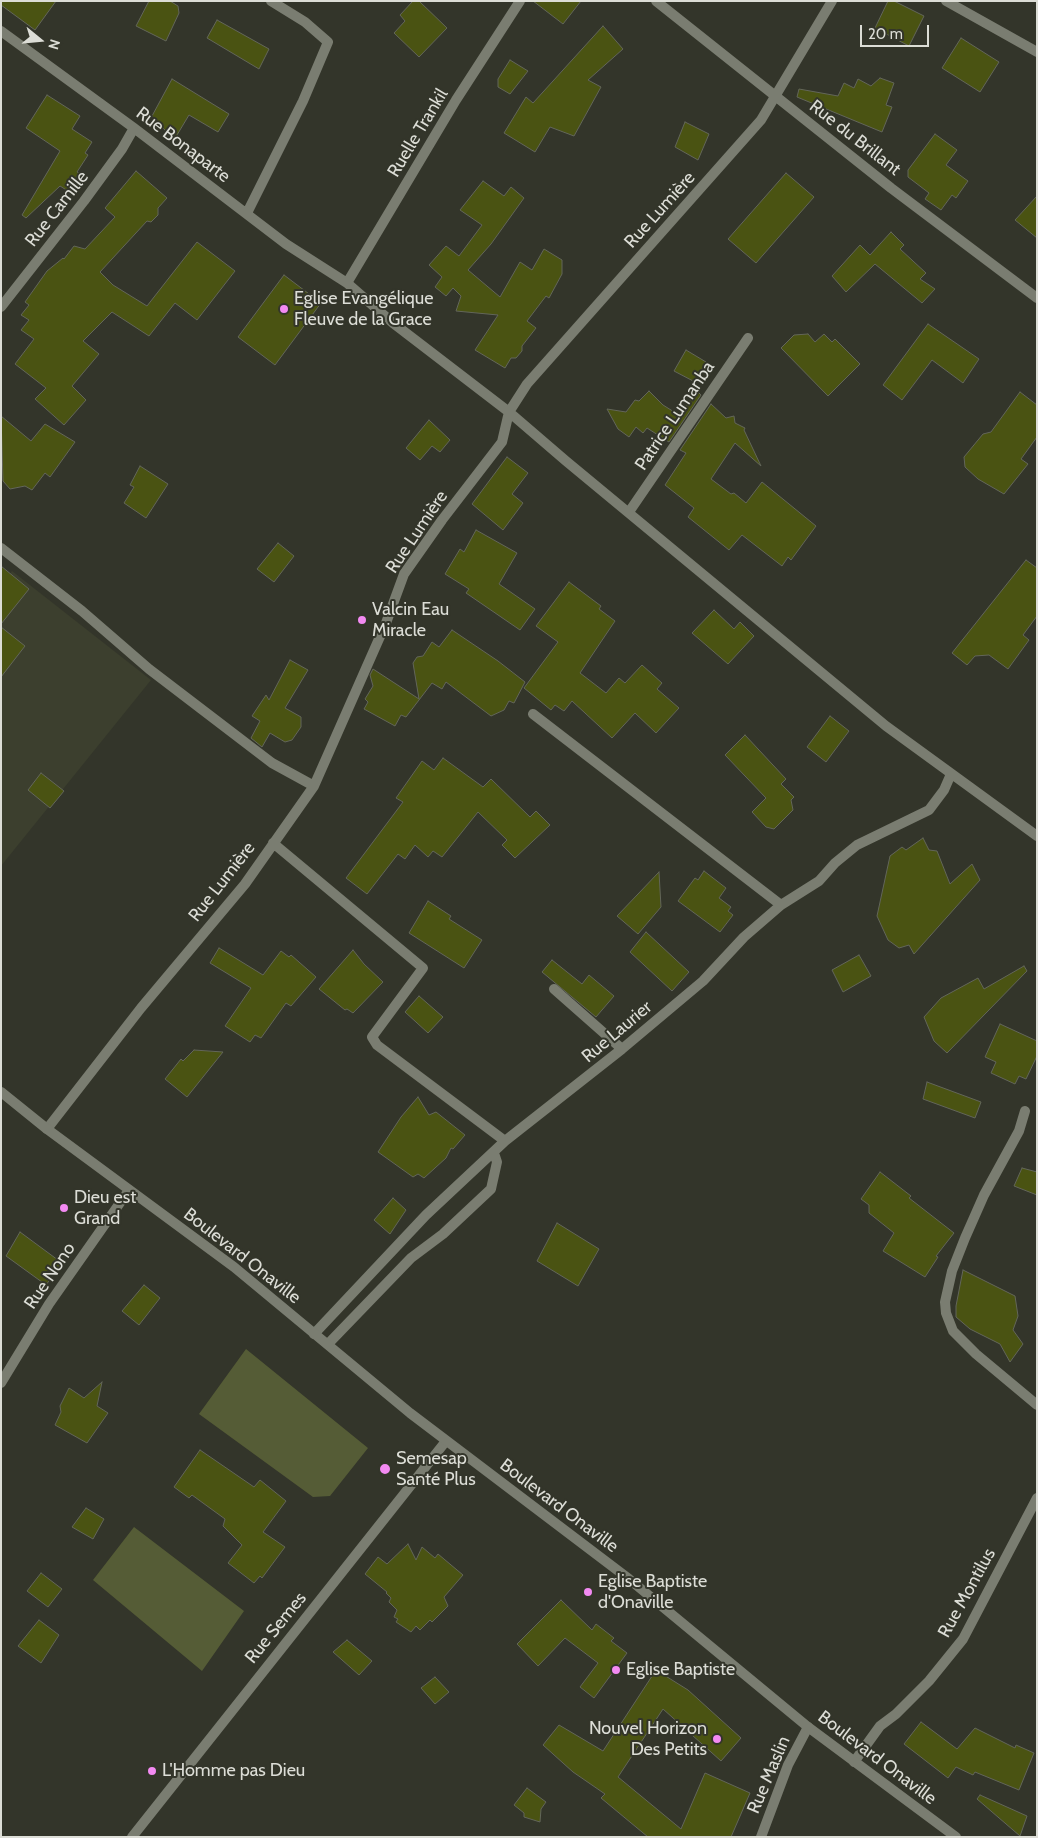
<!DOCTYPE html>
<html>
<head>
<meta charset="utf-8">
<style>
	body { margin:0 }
	#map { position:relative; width:1038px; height:1838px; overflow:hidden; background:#33352a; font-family:Cabin,sans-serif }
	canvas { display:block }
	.frame { position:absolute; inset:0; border:2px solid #dcddd6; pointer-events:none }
	.north { position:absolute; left:15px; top:15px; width:50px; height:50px; -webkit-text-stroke:4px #33352a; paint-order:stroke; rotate:107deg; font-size:14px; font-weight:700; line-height:20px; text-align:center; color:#dcddd6 }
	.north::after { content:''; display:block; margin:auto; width:18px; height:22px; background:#dcddd6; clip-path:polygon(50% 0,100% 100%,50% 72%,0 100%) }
	.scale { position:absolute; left:860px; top:25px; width:69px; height:22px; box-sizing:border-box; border:2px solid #dcddd6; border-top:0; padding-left:6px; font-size:15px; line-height:18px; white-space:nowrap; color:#dcddd6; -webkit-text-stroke:4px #33352a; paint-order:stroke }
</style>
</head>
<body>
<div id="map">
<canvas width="1038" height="1838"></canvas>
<div class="frame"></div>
<div class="north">N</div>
<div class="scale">20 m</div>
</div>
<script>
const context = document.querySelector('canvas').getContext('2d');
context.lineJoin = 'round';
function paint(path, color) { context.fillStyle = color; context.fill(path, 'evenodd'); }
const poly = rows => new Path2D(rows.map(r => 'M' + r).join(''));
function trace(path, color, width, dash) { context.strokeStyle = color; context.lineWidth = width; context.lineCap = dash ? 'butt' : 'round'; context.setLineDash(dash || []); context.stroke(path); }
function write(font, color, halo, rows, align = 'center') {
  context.font = font + ' Cabin,sans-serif'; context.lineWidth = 4; context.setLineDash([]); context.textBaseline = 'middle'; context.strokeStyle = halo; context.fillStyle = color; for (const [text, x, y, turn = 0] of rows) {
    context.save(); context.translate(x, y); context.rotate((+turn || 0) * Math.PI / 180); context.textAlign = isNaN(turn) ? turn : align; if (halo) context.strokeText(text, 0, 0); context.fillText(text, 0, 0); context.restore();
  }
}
const built = poly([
	[12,571,151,680,1,866,1,585]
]);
const green = poly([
	[246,1349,368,1448,330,1496,313,1497,199,1414],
	[134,1527,244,1611,202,1671,93,1580]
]);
const building = poly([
	[1,1,56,1,35,30,1,5,1,1],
	[149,1,170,1,178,6,179,13,166,41,136,26,149,1],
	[413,1,419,1,447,28,419,57,394,33,405,21,400,15,413,1],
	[533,1,581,1,563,24,533,1],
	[888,1,894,1,924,16,909,46,875,28,888,1],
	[217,20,269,49,259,69,207,38,217,20],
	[603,26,623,49,588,80,601,87,574,136,550,127,535,152,504,133,526,97,533,103,603,26],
	[961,38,999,62,980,92,942,68,961,38],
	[510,60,528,71,510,94,498,87,498,79,510,60],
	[880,78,894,83,886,105,892,107,882,132,797,97,799,89,838,96,844,83,854,88,858,79,871,86,880,78],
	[172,79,229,114,218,132,189,115,174,140,152,116,172,79],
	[47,95,80,116,72,129,92,142,85,153,88,155,77,172,79,173,68,191,60,186,26,218,22,215,60,151,26,128,47,95],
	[685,122,709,134,698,160,675,147,685,122],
	[935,134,957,150,946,165,968,181,956,198,952,195,941,210,925,199,929,193,908,177,908,170,935,134],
	[136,171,167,198,158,208,158,215,151,222,147,221,100,272,113,285,147,306,197,242,235,271,197,320,175,303,149,336,112,312,83,341,99,354,72,386,86,400,64,425,35,399,46,388,15,364,34,339,21,330,29,320,21,315,29,305,25,302,47,271,63,258,64,259,74,246,85,249,115,217,105,208,136,171],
	[786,173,814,197,756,263,728,239,786,173],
	[483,181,504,196,511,187,524,198,491,244,468,270,500,297,520,262,532,270,544,249,562,260,562,274,549,298,546,296,527,321,536,328,522,346,522,351,516,358,511,358,505,368,475,350,498,315,456,311,461,296,453,288,446,296,435,287,442,277,429,265,446,246,459,256,482,225,460,210,483,181],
	[1037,196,1037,238,1015,220,1037,196],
	[891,232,904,245,900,249,926,273,920,279,935,289,922,303,875,264,846,292,832,276,860,245,870,255,891,232],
	[284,275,321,303,275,365,238,337,284,275],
	[928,324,979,359,963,383,932,360,902,400,883,385,928,324],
	[808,334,815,342,824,334,832,342,835,339,860,364,828,396,781,348,794,335,808,334],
	[686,350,706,362,695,382,674,371,686,350],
	[649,391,663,405,679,415,697,391,701,395,669,442,647,428,643,433,636,427,629,437,618,429,607,409,626,412,635,400,639,401,649,391],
	[1020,392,1037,405,1037,437,1021,459,1028,464,1004,494,978,479,965,467,964,457,983,434,991,432,1020,392],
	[711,404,726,418,734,416,735,423,745,428,744,430,761,466,735,443,711,479,731,494,734,493,746,503,762,482,816,526,791,560,788,557,782,566,742,535,729,550,688,517,694,508,665,485,686,453,680,450,711,404],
	[1,416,31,441,45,424,75,442,50,477,45,473,32,490,25,486,10,489,3,481,1,416],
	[429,420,450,440,440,452,432,446,420,460,406,448,429,420],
	[507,457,528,473,512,494,523,503,503,530,472,504,507,457],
	[140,466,168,484,146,518,124,503,134,487,130,485,140,466],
	[476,530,517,553,499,584,535,609,520,630,466,593,469,589,445,574,460,549,464,552,476,530],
	[278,543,294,556,274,582,257,569,278,543],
	[1026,560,1037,568,1037,616,1023,635,1029,640,1008,669,989,655,975,656,967,665,952,653,1026,560],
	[1,566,29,589,1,624,1,566],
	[569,582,601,606,599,609,615,621,580,673,606,693,619,678,625,683,642,665,662,683,657,689,679,708,656,733,635,713,612,738,572,701,564,711,555,705,551,710,524,688,558,642,536,626,569,582],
	[714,610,734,629,740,622,754,636,728,664,692,633,714,610],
	[1,627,25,646,1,677,1,627],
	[452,630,498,661,525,682,514,703,509,701,504,710,491,716,446,682,442,689,432,683,406,717,401,715,395,726,364,709,368,702,365,699,373,686,370,675,373,669,419,699,413,663,417,657,423,656,432,642,439,647,452,630],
	[290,660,308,670,285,708,301,717,301,727,292,740,285,742,270,733,262,747,251,738,260,721,252,716,266,695,269,700,290,660],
	[830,716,849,731,826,762,807,747,830,716],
	[745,735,786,779,781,784,794,797,791,800,793,810,774,829,766,827,752,812,766,798,725,755,745,735],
	[443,758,483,787,491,779,530,817,536,811,550,825,515,858,502,845,507,840,478,812,442,857,433,851,428,857,415,845,405,859,398,854,367,894,346,878,403,802,396,798,422,761,434,770,443,758],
	[41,773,64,791,50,808,28,790,41,773],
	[923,838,929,850,937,851,950,884,972,864,980,880,914,954,909,945,899,948,888,940,877,916,890,856,902,847,906,850,923,838],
	[704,871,726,888,719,898,731,907,728,911,733,915,720,932,678,901,695,878,698,880,704,871],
	[659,872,661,907,638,934,617,916,659,872],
	[428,901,451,916,449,919,482,940,464,968,409,933,428,901],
	[646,932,689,972,672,991,630,952,646,932],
	[219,948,263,975,281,951,289,957,291,955,316,977,291,1006,286,1003,261,1038,255,1035,250,1042,225,1026,251,988,210,963,219,948],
	[353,950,364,964,383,982,353,1013,347,1009,345,1010,319,989,353,950],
	[859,955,871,976,843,992,832,970,859,955],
	[552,960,582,984,589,975,614,996,596,1017,542,972,552,960],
	[1024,966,1027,971,947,1053,934,1041,924,1017,941,998,978,978,984,989,1024,966],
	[419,996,443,1017,428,1033,405,1012,419,996],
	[1000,1024,1037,1041,1037,1056,1026,1079,1019,1076,1015,1084,991,1073,996,1062,985,1057,1000,1024],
	[194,1050,223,1052,187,1097,165,1079,181,1059,183,1061,194,1050],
	[927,1082,981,1102,975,1118,923,1099,927,1082],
	[418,1097,429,1115,436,1112,465,1135,453,1149,451,1148,446,1158,424,1178,418,1174,413,1177,378,1152,401,1117,418,1097],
	[1022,1168,1037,1172,1037,1195,1014,1186,1022,1168],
	[880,1172,911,1196,909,1198,954,1233,936,1256,938,1257,925,1277,883,1251,894,1233,869,1213,869,1205,861,1199,880,1172],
	[393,1198,406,1210,390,1234,374,1220,393,1198],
	[557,1223,599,1249,578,1286,537,1261,557,1223],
	[20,1232,62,1263,46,1285,6,1256,20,1232],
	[963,1270,1015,1296,1018,1316,1013,1330,1023,1344,1010,1362,1000,1344,970,1329,956,1317,956,1306,963,1270],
	[144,1285,160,1298,139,1325,122,1311,144,1285],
	[102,1382,97,1406,108,1413,87,1443,55,1425,61,1412,60,1406,69,1388,84,1398,102,1382],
	[200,1450,254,1487,260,1480,286,1501,263,1532,285,1547,262,1578,260,1576,254,1583,228,1563,242,1545,223,1526,225,1519,192,1495,189,1498,174,1487,200,1450],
	[86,1508,104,1519,93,1539,72,1527,86,1508],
	[408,1544,416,1560,422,1547,435,1558,438,1554,463,1575,444,1597,448,1606,432,1622,430,1620,420,1630,416,1626,411,1632,396,1622,398,1619,394,1617,397,1610,389,1602,391,1598,386,1593,387,1592,365,1574,378,1557,387,1564,408,1544],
	[41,1573,62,1589,48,1607,27,1591,41,1573],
	[561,1600,592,1630,596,1624,614,1638,611,1641,627,1653,594,1698,580,1687,598,1663,565,1638,538,1666,517,1644,561,1600],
	[39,1620,59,1635,41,1663,18,1646,39,1620],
	[347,1640,372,1661,359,1675,333,1652,347,1640],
	[656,1670,688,1690,741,1738,721,1761,663,1709,618,1777,681,1829,705,1773,750,1793,731,1837,648,1837,601,1798,605,1794,573,1772,543,1745,559,1725,603,1751,656,1670],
	[435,1677,449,1692,435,1704,421,1688,435,1677],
	[921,1722,957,1749,975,1728,1015,1748,1016,1745,1034,1753,1019,1790,975,1772,973,1775,956,1767,948,1778,904,1744,921,1722],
	[527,1788,546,1802,541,1809,540,1822,524,1817,524,1813,514,1805,527,1788],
	[980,1795,1027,1816,1020,1836,977,1799,980,1795]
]);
const minor = poly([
	[656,1,891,188,1037,298],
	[946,1,1037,52],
	[1,31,134,128,286,244,347,283,393,323,509,412,566,461,886,726,1037,836],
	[247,213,303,101,328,42,305,22,271,1],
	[347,283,456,100,520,1],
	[1,307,84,201,122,149,134,128],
	[629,512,748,338],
	[1,548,82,611,149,669,272,763,314,786],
	[533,714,781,905],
	[273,843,423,968,372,1037,377,1045,505,1141],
	[554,989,622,1049],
	[1025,1111,1019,1131,984,1195,965,1238,952,1271,945,1302,946,1313,953,1331,976,1354,1037,1405],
	[47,1129,141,1008,245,884,314,786,386,623,404,574,442,520,502,442,509,412,527,384,761,120,832,1],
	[314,1334,426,1215,505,1141,622,1049,703,981,744,937,781,905,819,881,835,863,857,845,929,810,944,790,951,774],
	[328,1344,411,1258,443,1234,491,1189,497,1162,494,1153],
	[1,1383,49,1304,129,1190],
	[854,1762,880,1726,896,1714,929,1681,963,1639,1037,1498],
	[132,1837,446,1441],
	[761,1837,788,1765,808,1727]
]);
const tertiary = poly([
	[1,1092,47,1129,234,1267,410,1413,629,1579,808,1727,956,1837]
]);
const markers = [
	[284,309,5,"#f38af2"],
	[362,620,5,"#f38af2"],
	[64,1208,5,"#f38af2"],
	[385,1469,6,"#f38af2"],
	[588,1592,5,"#f38af2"],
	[616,1670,5,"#f38af2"],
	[717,1739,5,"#f38af2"],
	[152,1771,5,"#f38af2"]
];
const streetNames = [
	["Ruelle Trankil",418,133,-59],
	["Rue du Brillant",855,138,38],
	["Rue Bonaparte",183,145,37],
	["Rue Camille",57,209,-52],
	["Rue Lumière",660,210,-48],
	["Patrice Lumanba",675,416,-56],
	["Rue Lumière",417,532,-56],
	["Rue Lumière",222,882,-52],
	["Rue Laurier",617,1032,-40],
	["Boulevard Onaville",242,1256,38],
	["Rue Nono",50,1276,-56],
	["Boulevard Onaville",559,1506,37],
	["Rue Montilus",967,1593,-61],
	["Rue Semes",276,1628,-51],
	["Boulevard Onaville",877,1758,37],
	["Rue Maslin",769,1775,-67]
];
const poiNames = [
	["Eglise Evangélique",294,299],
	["Fleuve de la Grace",294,320],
	["Valcin Eau",372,610],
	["Miracle",372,631],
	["Dieu est",74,1198],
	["Grand",74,1219],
	["Semesap",396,1459],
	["Santé Plus",396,1480],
	["Eglise Baptiste",598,1582],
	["d'Onaville",598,1603],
	["Eglise Baptiste",626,1670],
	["Nouvel Horizon",707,1729,"right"],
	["Des Petits",707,1750,"right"],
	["L'Homme pas Dieu",162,1771]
];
paint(built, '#3c3f2e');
paint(green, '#555c36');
paint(building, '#4a5312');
trace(building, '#63665a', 1);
trace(minor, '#7a7d71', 10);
trace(tertiary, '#7a7d71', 10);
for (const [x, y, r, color] of markers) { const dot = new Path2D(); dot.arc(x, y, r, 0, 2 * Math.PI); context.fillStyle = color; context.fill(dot); trace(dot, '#33352a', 2); }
write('18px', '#dcddd6', '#33352a', streetNames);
write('18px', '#dcddd6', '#33352a', poiNames, 'left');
</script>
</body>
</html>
